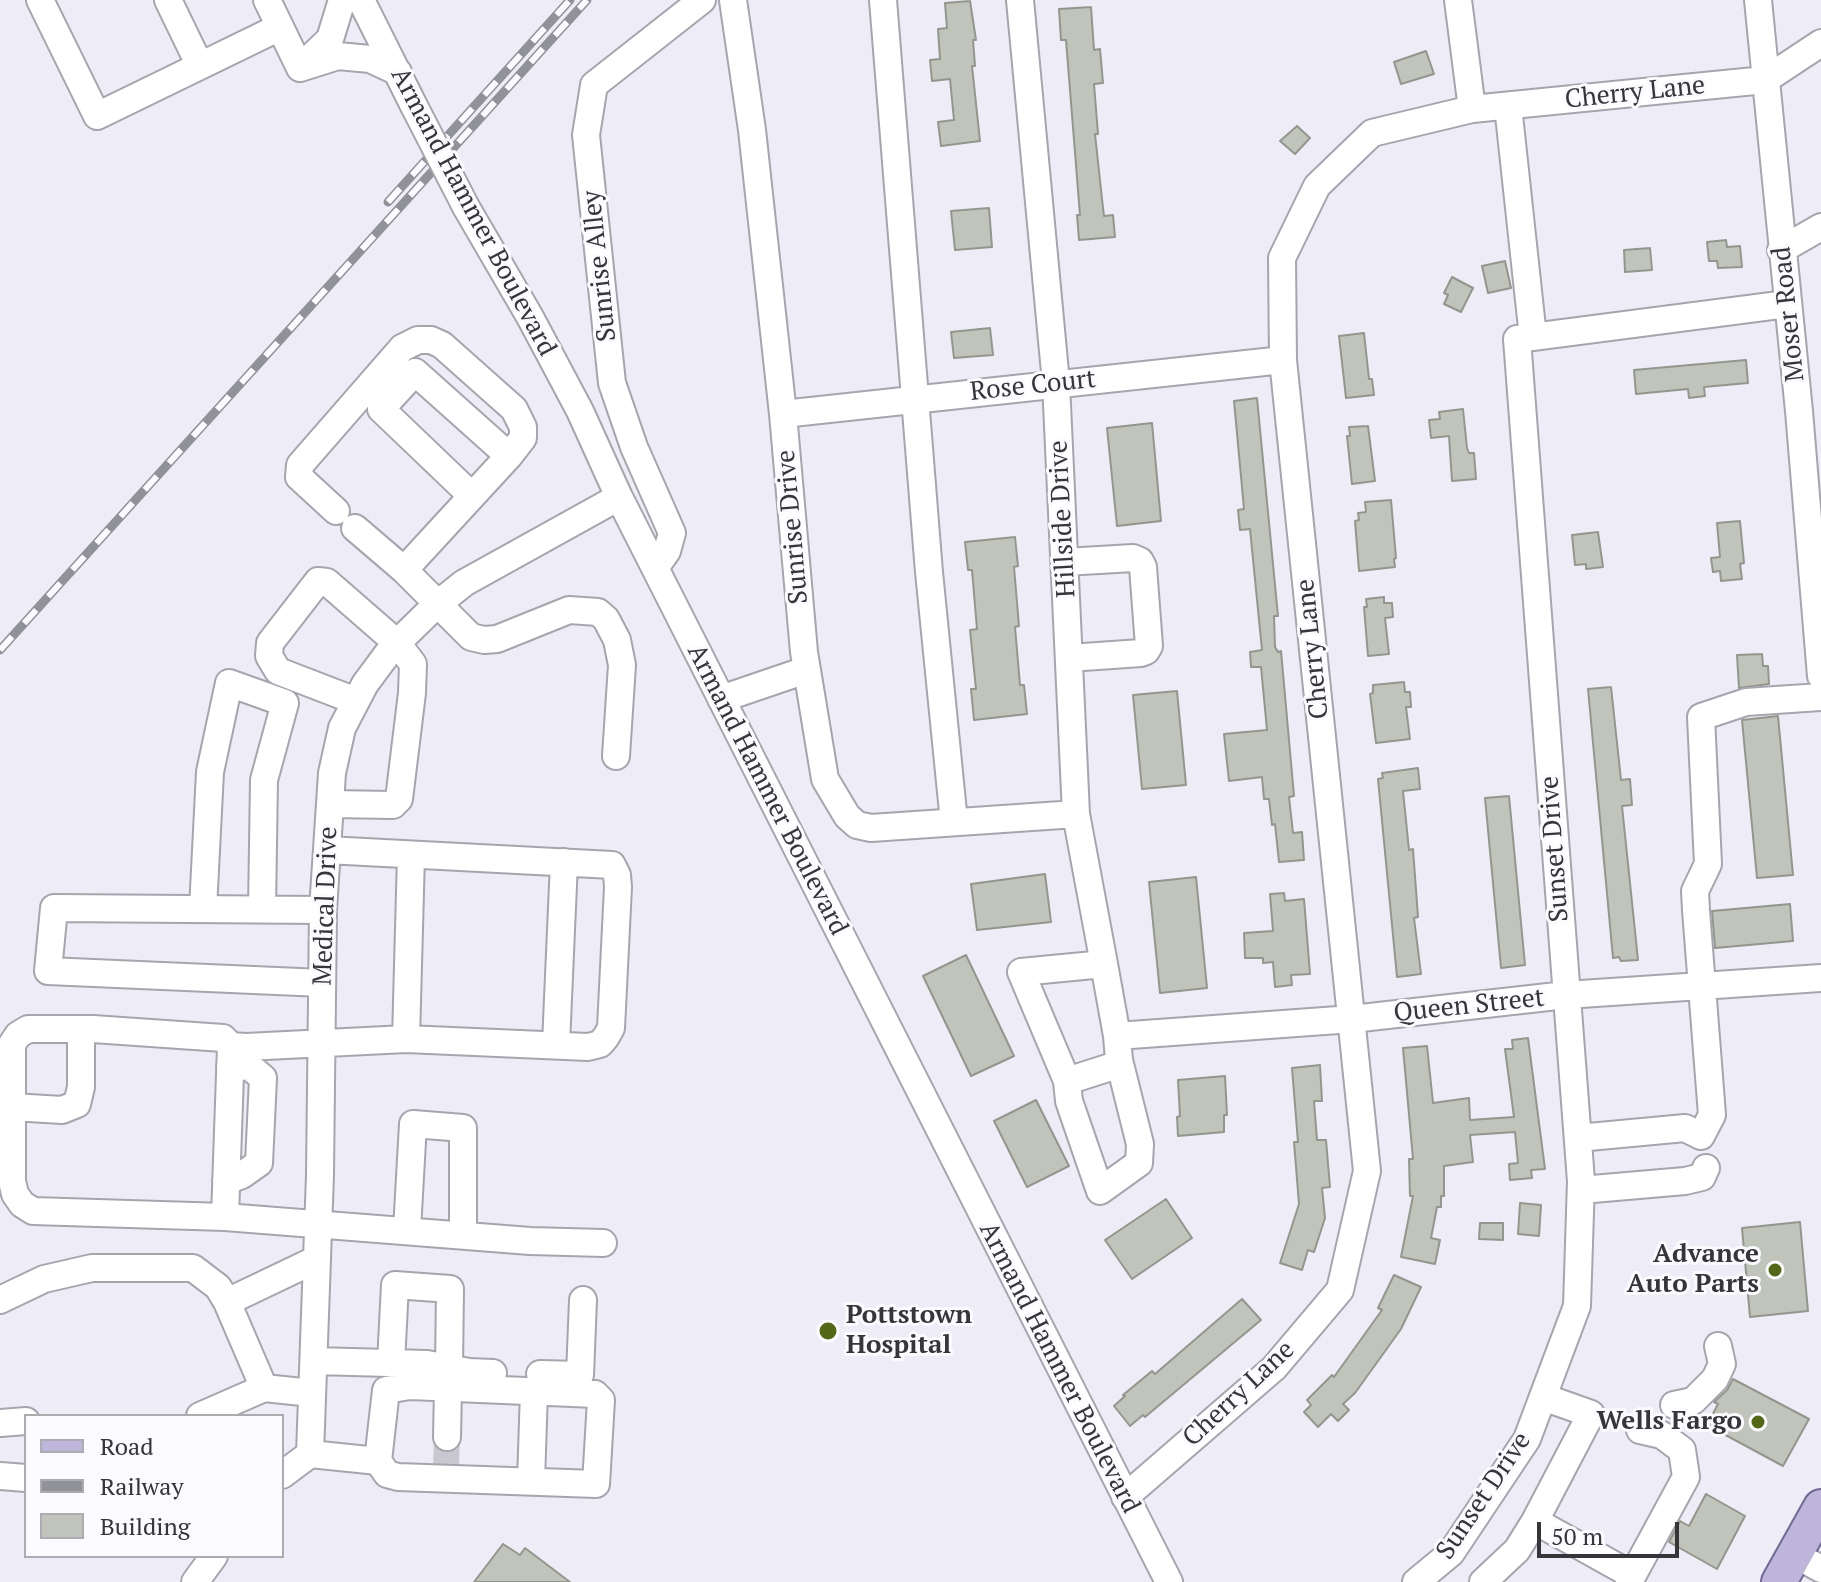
<!DOCTYPE html>
<html>
<head>
<meta charset="utf-8">
<style>
	body { margin:0 }
	#map { position:relative; width:1821px; height:1582px; overflow:hidden; background:#eeedf7; font-family:"PT Serif",serif }
	canvas { display:block }
	.legend { position:absolute; left:24px; top:1414px; width:260px; height:144px; box-sizing:border-box; background:#fbfbff; border:2px solid #acacb0; margin:0; padding:10px 14px; list-style:none; font-size:24px; color:#36363a }
	.legend li { display:flex; align-items:center; gap:16px; height:40px }
	.legend b { width:40px; border:2px solid #acacb0 }
	.scale { position:absolute; left:1537px; top:1522px; width:142px; height:36px; box-sizing:border-box; border:4px solid #36363a; border-top:0; padding-left:10px; font-size:24px; line-height:28px; white-space:nowrap; color:#36363a; -webkit-text-stroke:6px #fbfbff; paint-order:stroke }
</style>
</head>
<body>
<div id="map">
<canvas width="1821" height="1582"></canvas>
<ul class="legend">
<li><b style="height:10px;background:#bdb5da"></b>Road</li>
<li><b style="height:10px;background:#919198"></b>Railway</li>
<li><b style="height:22px;background:#c0c4ba"></b>Building</li>
</ul>
<div class="scale">50 m</div>
</div>
<script>
const context = document.querySelector('canvas').getContext('2d');
context.lineJoin = 'round';
function paint(path, color) { context.fillStyle = color; context.fill(path, 'evenodd'); }
const poly = rows => new Path2D(rows.map(r => 'M' + r).join(''));
function trace(path, color, width, dash) { context.strokeStyle = color; context.lineWidth = width; context.lineCap = dash ? 'butt' : 'round'; context.setLineDash(dash || []); context.stroke(path); }
function write(font, color, halo, rows, align = 'center') {
  context.font = font + ' "PT Serif",serif'; context.lineWidth = 6; context.setLineDash([]); context.textBaseline = 'middle'; context.strokeStyle = halo; context.fillStyle = color; for (const [text, x, y, turn = 0] of rows) {
    context.save(); context.translate(x, y); context.rotate((+turn || 0) * Math.PI / 180); context.textAlign = isNaN(turn) ? turn : align; if (halo) context.strokeText(text, 0, 0); context.fillText(text, 0, 0); context.restore();
  }
}
const building = poly([
	[970,1,976,40,973,40,975,66,972,66,980,141,941,146,938,122,954,120,950,79,932,81,930,60,940,59,938,29,947,28,945,3,970,1],
	[1091,7,1094,50,1100,49,1103,83,1094,84,1098,134,1095,134,1102,199,1104,216,1113,215,1115,237,1079,240,1077,215,1080,215,1066,40,1061,40,1059,9,1091,7],
	[1426,51,1434,74,1401,84,1394,62,1426,51],
	[1297,126,1310,138,1295,154,1280,141,1297,126],
	[989,208,992,247,955,250,951,211,989,208],
	[1726,240,1727,247,1740,246,1742,267,1718,268,1717,261,1709,261,1707,242,1726,240],
	[1650,248,1652,270,1625,272,1624,250,1650,248],
	[1505,261,1511,288,1488,293,1482,266,1505,261],
	[1452,277,1473,288,1461,312,1444,304,1448,295,1444,293,1452,277],
	[990,328,993,355,954,358,951,332,990,328],
	[1364,333,1369,379,1372,379,1374,395,1346,398,1339,336,1364,333],
	[1746,360,1748,383,1704,387,1705,396,1689,398,1688,389,1636,394,1634,370,1746,360],
	[1257,398,1278,616,1274,616,1275,647,1278,652,1281,651,1294,796,1289,797,1293,833,1302,832,1304,860,1279,862,1275,824,1272,825,1269,799,1264,799,1262,777,1229,781,1224,734,1267,730,1261,667,1251,667,1250,652,1262,650,1250,529,1240,530,1238,510,1244,509,1234,401,1257,398],
	[1463,409,1467,448,1469,453,1474,453,1476,479,1452,481,1449,436,1431,438,1429,420,1440,419,1439,412,1463,409],
	[1152,423,1161,521,1117,526,1107,428,1152,423],
	[1368,426,1375,481,1352,484,1347,436,1350,436,1349,427,1368,426],
	[1391,500,1396,558,1394,559,1395,567,1359,571,1355,521,1359,520,1358,513,1366,512,1365,502,1391,500],
	[1740,521,1744,563,1740,564,1742,579,1721,581,1720,571,1713,572,1711,558,1720,557,1717,523,1740,521],
	[1598,532,1603,567,1586,569,1586,564,1575,565,1572,535,1598,532],
	[1015,537,1018,566,1014,567,1019,626,1015,627,1020,685,1024,685,1027,714,974,720,971,689,976,689,970,630,977,629,972,570,968,570,965,542,1015,537],
	[1384,597,1384,603,1392,603,1393,617,1385,618,1389,654,1368,656,1364,607,1367,607,1366,599,1384,597],
	[1762,654,1763,666,1768,666,1769,684,1739,688,1737,655,1762,654],
	[1404,682,1405,692,1410,692,1411,707,1406,707,1410,739,1376,743,1370,694,1373,693,1373,685,1404,682],
	[1611,687,1621,780,1630,779,1632,805,1622,806,1638,960,1621,961,1619,957,1613,958,1588,689,1611,687],
	[1177,691,1186,785,1142,789,1133,695,1177,691],
	[1778,716,1793,875,1757,878,1742,720,1778,716],
	[1418,768,1420,789,1403,791,1409,850,1413,849,1418,917,1414,918,1421,974,1397,977,1378,779,1383,778,1382,773,1418,768],
	[1509,796,1525,965,1501,968,1485,798,1509,796],
	[1045,874,1051,922,977,930,971,884,1045,874],
	[1196,877,1207,988,1160,993,1149,882,1196,877],
	[1284,893,1285,901,1304,899,1310,974,1291,975,1292,985,1275,987,1273,962,1263,963,1263,958,1245,958,1244,933,1273,931,1270,894,1284,893],
	[1790,904,1793,941,1715,948,1712,911,1790,904],
	[966,955,1014,1056,971,1076,923,976,966,955],
	[1528,1038,1545,1169,1531,1170,1532,1178,1510,1180,1509,1164,1518,1163,1515,1132,1470,1135,1473,1162,1444,1166,1444,1196,1441,1196,1441,1207,1437,1207,1431,1238,1440,1240,1435,1264,1401,1257,1413,1196,1410,1196,1409,1159,1413,1159,1403,1048,1427,1046,1433,1103,1469,1098,1470,1120,1514,1117,1505,1049,1513,1049,1512,1040,1528,1038],
	[1320,1065,1322,1101,1314,1101,1317,1140,1326,1140,1330,1187,1322,1188,1325,1218,1314,1252,1308,1250,1302,1270,1280,1263,1299,1204,1294,1142,1298,1142,1292,1068,1320,1065],
	[1225,1076,1227,1115,1224,1115,1224,1132,1178,1136,1177,1117,1180,1116,1178,1080,1225,1076],
	[1036,1100,1069,1166,1027,1187,994,1121,1036,1100],
	[1166,1199,1192,1238,1132,1279,1105,1240,1166,1199],
	[1520,1203,1541,1205,1539,1236,1518,1234,1520,1203],
	[1800,1222,1808,1311,1750,1317,1742,1228,1800,1222],
	[1480,1223,1503,1223,1503,1240,1479,1239,1480,1223],
	[1394,1275,1421,1287,1401,1329,1355,1393,1343,1404,1349,1410,1338,1421,1331,1414,1318,1427,1304,1412,1311,1405,1307,1400,1332,1375,1334,1377,1382,1310,1378,1308,1394,1275],
	[1242,1299,1261,1320,1145,1417,1143,1415,1130,1426,1114,1406,1125,1396,1123,1395,1152,1371,1155,1374,1242,1299],
	[1733,1379,1809,1419,1783,1466,1707,1425,1718,1404,1714,1402,1727,1390,1733,1379],
	[1706,1494,1745,1516,1717,1569,1669,1542,1680,1521,1689,1526,1706,1494],
	[503,1544,520,1555,525,1548,570,1582,474,1582,503,1544]
]);
const minorTunnel = poly([
	[446,1466,447,1437]
]);
const minor = poly([
	[40,0,97,116,280,27],
	[168,0,200,66],
	[267,0,300,68],
	[361,0,413,104],
	[733,0,752,130,783,414,804,652,825,779,847,816,857,825,871,828,1076,814],
	[883,0,929,572,954,822],
	[1020,0,1056,383,1076,814,1104,964,1117,1036,1119,1060,1140,1144,1139,1163,1100,1191,1069,1101,1067,1081,1021,972,1104,964],
	[1458,0,1472,109],
	[1758,0,1799,411,1821,676],
	[306,62,330,39,342,0],
	[300,68,338,56,370,59,398,72],
	[1508,106,1533,337],
	[466,207,530,317,580,411,619,497,1169,1582],
	[1781,250,1821,227],
	[783,414,1283,360],
	[472,496,381,409,415,372,509,456,404,570,471,637,484,640,497,639,569,610,598,612,606,619,617,640,622,665,616,756],
	[336,511,299,477,300,465,402,348,418,340,431,340,442,345,514,409,523,427,523,438,509,456],
	[355,528,404,570],
	[1065,562,1133,558,1140,561,1143,567,1149,646,1146,651,1141,653,1069,658],
	[655,568,667,551,672,533,634,447,612,383,586,135,594,85,702,0],
	[721,699,806,670],
	[330,804,393,805,399,799,412,693,413,664,397,643,327,582,318,581,270,643,269,656,278,671,356,701],
	[327,850,612,865,617,875,618,887,611,1028,606,1037,600,1044,588,1047,406,1039,246,1047,231,1046,223,1038,93,1029,28,1029,18,1035,12,1044,12,1181,15,1194,22,1204,33,1211,225,1217,530,1241,603,1243],
	[203,909,210,772,229,683,285,703,264,780,262,909],
	[322,983,48,971,54,908,323,910],
	[1117,1036,1352,1019,1566,995,1821,978],
	[406,1039,411,855],
	[556,1044,564,862],
	[1067,1081,1120,1064],
	[12,1107,62,1110,77,1104,81,1087,81,1029],
	[1578,1138,1685,1128,1701,1136,1712,1115,1696,910,1695,891,1708,864,1701,717,1746,702,1821,697],
	[226,1181,242,1175,259,1163,263,1078,250,1067,230,1066],
	[1581,1190,1685,1181,1702,1177,1706,1168],
	[225,1217,231,1046],
	[407,1230,413,1124,463,1128,463,1234],
	[0,1300,44,1279,92,1268,193,1268,218,1287,227,1302,264,1388],
	[227,1302,317,1259],
	[314,1361,427,1364,469,1372,493,1373],
	[391,1363,395,1285,450,1289,449,1368],
	[540,1374,580,1375,583,1300],
	[1674,1405,1693,1401,1715,1379,1722,1364,1718,1346],
	[200,1416,264,1388,312,1393],
	[0,1423,26,1421],
	[447,1437,448,1388],
	[310,1454,320,1175,323,910,332,773,342,728,365,684,391,649,434,607,464,583,619,497],
	[282,1475,310,1454,378,1461,386,1390,410,1386,595,1394,601,1400,596,1484,398,1477,387,1474,378,1461],
	[0,1476,26,1478],
	[531,1481,534,1391],
	[1125,1497,1274,1368,1340,1290,1367,1171,1283,360,1282,258,1317,186,1372,133,1472,109,1765,80,1821,43],
	[1535,1521,1632,1575],
	[1794,1554,1821,1569],
	[195,1582,214,1556],
	[1416,1582,1451,1553,1527,1439,1577,1306,1581,1181,1517,339,1787,304],
	[1483,1582,1517,1550,1535,1521,1591,1414,1543,1397],
	[1629,1582,1686,1477,1682,1450,1662,1435,1640,1430]
]);
const major = poly([
	[1779,1582,1821,1507]
]);
const rail = poly([
	[388,202,570,0],
	[0,650,587,0]
]);
const minorBridge = poly([
	[413,104,466,207]
]);
const markers = [
	[1775,1270,8,"#526816"],
	[828,1331,10,"#526816"],
	[1758,1422,8,"#526816"]
];
const streetNames = [
	["Cherry Lane",1635,93,-6],
	["Armand Hammer Boulevard",473,212,62],
	["Sunrise Alley",600,266,-96],
	["Moser Road",1789,314,-96],
	["Rose Court",1033,386,-6],
	["Hillside Drive",1063,519,-93],
	["Sunrise Drive",793,527,-95],
	["Cherry Lane",1313,649,-96],
	["Armand Hammer Boulevard",767,790,63],
	["Sunset Drive",1555,849,-94],
	["Medical Drive",326,906,-88],
	["Queen Street",1469,1006,-6],
	["Armand Hammer Boulevard",1059,1368,63],
	["Cherry Lane",1239,1394,-43],
	["Sunset Drive",1484,1496,-56]
];
const poiNames = [
	["Advance",1759,1255],
	["Auto Parts",1759,1285],
	["Pottstown",846,1316,"left"],
	["Hospital",846,1346,"left"],
	["Wells Fargo",1742,1422]
];
paint(building, '#c0c4ba');
trace(building, '#93968d', 2);
trace(minorTunnel, '#c9c8d1', 26, [26, 13]);
trace(minor, '#a6a5ae', 30);
trace(major, '#716992', 38);
trace(minor, '#fff', 26);
trace(major, '#bdb5da', 34);
trace(rail, '#919198', 9);
trace(rail, '#fbfbff', 6, [18]);
trace(minorBridge, '#a6a5ae', 30, []);
trace(minorBridge, '#fff', 26);
for (const [x, y, r, color] of markers) { const dot = new Path2D(); dot.arc(x, y, r, 0, 2 * Math.PI); context.fillStyle = color; context.fill(dot); trace(dot, '#fbfbff', 3); }
write('26px', '#36363a', '#fbfbff', streetNames);
write('bold 26px', '#36363a', '#fbfbff', poiNames, 'right');
</script>
</body>
</html>
